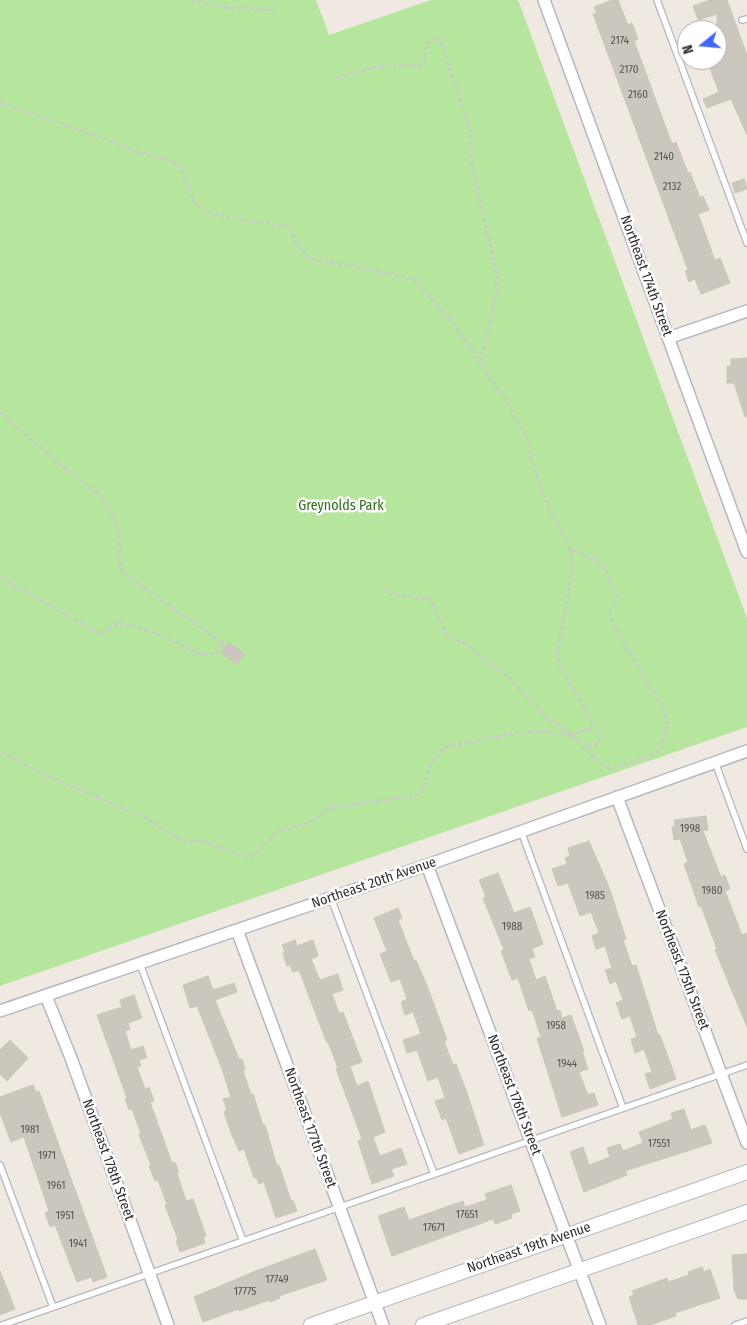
<!DOCTYPE html>
<html>
<head>
<meta charset="utf-8">
<style>
	body { margin:0 }
	#map { position:relative; width:747px; height:1325px; overflow:hidden; background:#efe9e1; font-family:"Fira Sans Condensed",sans-serif }
	canvas { display:block }
	.north { position:absolute; left:677px; top:20px; width:50px; height:50px; box-sizing:border-box; background:#fff; border:1px solid #ababab; border-radius:50%; rotate:253deg; font-size:14px; font-weight:700; line-height:20px; text-align:center; color:#2e2e2e }
	.north::after { content:''; display:block; margin:auto; width:18px; height:22px; background:#4264fb; clip-path:polygon(50% 0,100% 100%,50% 72%,0 100%) }
</style>
</head>
<body>
<div id="map">
<canvas width="747" height="1325"></canvas>
<div class="north">N</div>
</div>
<script>
const context = document.querySelector('canvas').getContext('2d');
context.lineJoin = 'round';
function paint(path, color) { context.fillStyle = color; context.fill(path, 'evenodd'); }
const poly = rows => new Path2D(rows.map(r => 'M' + r).join(''));
function trace(path, color, width, dash) { context.strokeStyle = color; context.lineWidth = width; context.lineCap = dash ? 'butt' : 'round'; context.setLineDash(dash || []); context.stroke(path); }
function write(font, color, halo, rows, align = 'center') {
  context.font = font + ' "Fira Sans Condensed",sans-serif'; context.lineWidth = 5; context.setLineDash([]); context.textBaseline = 'middle'; context.strokeStyle = halo; context.fillStyle = color; for (const [text, x, y, turn = 0] of rows) {
    context.save(); context.translate(x, y); context.rotate((+turn || 0) * Math.PI / 180); context.textAlign = isNaN(turn) ? turn : align; if (halo) context.strokeText(text, 0, 0); context.fillText(text, 0, 0); context.restore();
  }
}
const green = poly([
	[0,0,316,0,329,35,431,0,518,0,747,618,747,727,0,986]
]);
const building = poly([
	[612,0,618,0,628,25,632,23,638,39,634,41,672,144,676,142,688,173,690,172,700,198,703,196,709,210,698,214,715,260,720,258,730,283,701,294,695,279,689,282,685,271,688,270,593,14,597,13,594,7,612,0],
	[710,0,727,0,747,55,747,135,731,99,707,108,703,99,719,92,709,66,717,63,717,14,698,20,693,6,710,0],
	[744,179,747,189,735,193,732,183,744,179],
	[747,358,747,417,745,417,734,383,727,383,727,366,731,366,731,359,747,358],
	[228,642,245,654,237,664,221,653,228,642],
	[706,816,708,830,703,831,721,877,725,875,730,889,725,891,742,935,747,933,747,1027,715,950,717,949,701,906,699,907,684,864,688,862,680,839,674,840,672,827,675,826,674,820,706,816],
	[589,841,609,887,626,939,623,940,632,966,636,965,658,1035,660,1035,676,1079,650,1089,645,1074,652,1072,644,1049,635,1053,631,1039,637,1037,630,1016,622,1019,616,1003,623,1000,616,981,610,984,605,970,612,968,605,946,596,949,592,936,599,933,591,912,580,916,568,883,558,886,552,869,567,864,565,858,570,856,568,848,589,841],
	[498,873,514,913,530,907,543,944,532,949,535,957,529,959,536,980,545,976,557,1011,560,1010,562,1018,571,1015,584,1051,582,1051,588,1069,579,1072,588,1095,594,1093,598,1105,562,1117,537,1038,541,1037,532,1010,529,1011,518,978,512,980,501,951,504,950,483,898,486,897,479,880,498,873],
	[398,908,402,918,398,920,414,961,416,960,428,988,447,1040,444,1041,453,1065,456,1064,467,1093,484,1145,459,1154,446,1118,442,1120,435,1101,445,1098,438,1077,428,1081,417,1050,407,1053,403,1040,421,1034,413,1012,405,1015,401,1002,407,999,400,979,391,982,380,954,387,951,374,918,398,908],
	[295,940,297,946,313,940,318,956,311,959,320,980,338,974,343,990,332,994,339,1013,343,1012,362,1062,350,1066,357,1086,368,1081,385,1132,373,1137,380,1156,401,1148,407,1164,391,1169,394,1176,372,1184,358,1141,362,1139,336,1069,338,1068,328,1042,327,1043,299,970,293,972,290,965,287,966,283,953,285,952,282,945,295,940],
	[208,976,213,990,234,983,237,992,215,1000,239,1059,242,1059,245,1069,243,1070,251,1095,253,1094,263,1125,265,1125,277,1166,279,1165,291,1201,293,1200,297,1211,276,1218,264,1182,259,1184,256,1177,254,1178,244,1149,239,1151,231,1133,224,1112,227,1110,223,1099,231,1097,222,1069,197,1006,190,1008,183,985,208,976],
	[134,995,142,1018,128,1023,130,1029,125,1031,131,1050,143,1046,147,1058,139,1060,141,1066,137,1067,145,1089,149,1087,154,1101,150,1102,172,1163,175,1162,179,1172,177,1173,186,1201,193,1199,206,1236,203,1237,205,1243,180,1252,176,1241,178,1240,165,1205,167,1204,158,1180,155,1181,149,1166,151,1165,139,1135,141,1134,132,1109,129,1110,125,1099,127,1098,97,1015,122,1007,120,1000,134,995],
	[10,1040,28,1058,7,1081,0,1074,0,1050,10,1040],
	[33,1085,36,1092,39,1091,107,1277,93,1282,91,1277,77,1282,55,1225,50,1227,45,1213,49,1211,24,1137,11,1142,0,1113,0,1097,33,1085],
	[684,1109,691,1130,705,1125,712,1143,625,1171,627,1175,584,1192,570,1152,583,1147,589,1165,610,1157,607,1148,620,1144,623,1151,643,1143,639,1132,673,1119,671,1113,684,1109],
	[511,1185,520,1211,511,1214,512,1218,495,1224,493,1219,392,1256,378,1216,404,1207,409,1220,463,1201,465,1207,487,1200,485,1194,511,1185],
	[315,1249,327,1280,279,1296,280,1298,270,1302,269,1300,239,1311,239,1309,203,1322,194,1297,258,1270,315,1249],
	[747,1254,747,1299,738,1299,734,1290,732,1255,747,1254],
	[702,1267,704,1272,710,1269,720,1298,675,1313,676,1316,650,1325,638,1325,629,1297,634,1295,632,1291,667,1278,668,1282,689,1275,688,1272,702,1267],
	[0,1271,15,1309,0,1315,0,1271]
]);
const path = poly([
	[192,0,229,8,276,10],
	[336,78,372,68,407,65,422,66,428,42,432,38,440,39,471,132,469,152,497,275,496,294,481,360],
	[0,103,107,139,138,152,173,162,180,166,195,204,205,211,231,218,288,226,300,249,310,259,393,274,415,280,452,322,511,408,527,439,529,453,545,499,570,549,593,559,606,569,617,596,610,615,616,630,664,709,668,724,661,747,653,755,611,769,597,761,574,737,562,733,539,731,516,733,449,746,440,751,434,758,421,792,413,796,328,808,310,822,278,831,254,856,247,857,203,841,190,842,180,840,146,818,43,774,0,751],
	[0,412,56,461,101,496,114,517,120,536,119,557,122,572,224,644,215,654,198,654,167,638,138,627,118,623,100,634,0,577],
	[570,549,572,571,557,655,559,664,599,734,599,743,584,747],
	[385,589,390,594,430,599,448,636,462,642,511,679,547,718,566,729,569,735,595,728]
]);
const service = poly([
	[657,0,747,243],
	[742,20,747,19],
	[715,762,747,849],
	[521,831,623,1108],
	[331,898,434,1174],
	[140,964,243,1241],
	[0,1165,53,1307],
	[2,1325,747,1065],
	[735,1325,747,1321]
]);
const minor = poly([
	[544,0,747,552],
	[668,338,747,311],
	[617,797,747,1143],
	[427,865,600,1325],
	[237,930,383,1325],
	[46,996,71,1058,168,1325],
	[0,1011,427,865,747,751]
]);
const tertiary = poly([
	[311,1325,747,1172],
	[423,1325,747,1212]
]);
const numberNames = [
	["2174",620,41],
	["2170",629,70],
	["2160",638,95],
	["2140",664,157],
	["2132",672,187],
	["1998",690,829],
	["1980",712,891],
	["1985",595,896],
	["1988",512,927],
	["1958",556,1026],
	["1944",567,1064],
	["1981",30,1130],
	["17551",659,1144],
	["1971",47,1156],
	["1961",56,1186],
	["17651",467,1215],
	["1951",65,1216],
	["17671",434,1228],
	["1941",78,1244],
	["17749",277,1280],
	["17775",245,1292]
];
const streetNames = [
	["Northeast 174th Street",646,276,70],
	["Northeast 20th Avenue",374,883,-19],
	["Northeast 175th Street",682,970,69],
	["Northeast 176th Street",514,1095,69],
	["Northeast 177th Street",310,1128,70],
	["Northeast 178th Street",108,1160,70],
	["Northeast 19th Avenue",529,1248,-19]
];
const parkNames = [
	["Greynolds Park",341,506]
];
paint(green, '#b6e59e');
paint(building, '#cbc7bf');
trace(building, '#cbc5ba', 1);
trace(service, '#b4b7c1', 8);
trace(minor, '#b4b7c1', 14);
trace(tertiary, '#b4b7c1', 16);
trace(path, '#c9c9c9', 2.5, [4, 2.5]);
trace(service, '#fff', 5.5);
trace(minor, '#fff', 11);
trace(tertiary, '#fff', 14);
write('11px', '#555452', null, numberNames);
write('14px', '#2e2e2e', '#fff', streetNames);
write('14px', '#2c6e1b', '#fff', parkNames);
</script>
</body>
</html>
